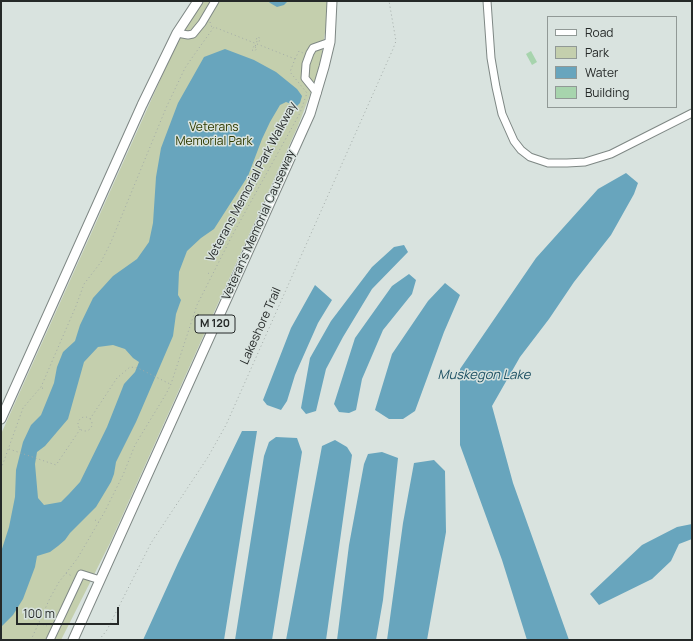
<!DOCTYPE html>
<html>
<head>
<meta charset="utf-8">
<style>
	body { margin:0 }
	#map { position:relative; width:693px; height:641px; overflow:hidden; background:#d9e3df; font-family:Manrope,sans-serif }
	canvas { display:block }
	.frame { position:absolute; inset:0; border:2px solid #252928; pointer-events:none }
	.legend { position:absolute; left:547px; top:16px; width:130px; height:92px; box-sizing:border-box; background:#d9e3df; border:1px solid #919996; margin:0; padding:5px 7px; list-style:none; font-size:12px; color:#252928 }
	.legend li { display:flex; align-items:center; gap:8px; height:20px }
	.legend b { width:20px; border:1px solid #919996 }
	.scale { position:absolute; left:16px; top:607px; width:103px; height:18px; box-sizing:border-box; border:2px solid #252928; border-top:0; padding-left:5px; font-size:12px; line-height:14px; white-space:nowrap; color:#252928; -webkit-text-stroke:3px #d9e3df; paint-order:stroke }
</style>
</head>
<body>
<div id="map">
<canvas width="693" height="641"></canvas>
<div class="frame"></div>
<ul class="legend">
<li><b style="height:5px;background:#fff"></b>Road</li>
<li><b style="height:11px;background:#c4cfad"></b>Park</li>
<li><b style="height:11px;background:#68a5bd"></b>Water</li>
<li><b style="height:11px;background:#a7d4ad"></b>Building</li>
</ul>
<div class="scale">100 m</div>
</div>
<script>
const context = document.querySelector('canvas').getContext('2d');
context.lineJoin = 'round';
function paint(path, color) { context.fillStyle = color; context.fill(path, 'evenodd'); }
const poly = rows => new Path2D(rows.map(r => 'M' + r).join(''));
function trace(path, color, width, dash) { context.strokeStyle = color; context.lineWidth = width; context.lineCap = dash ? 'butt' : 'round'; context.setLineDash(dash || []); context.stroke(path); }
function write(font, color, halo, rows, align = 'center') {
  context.font = font + ' Manrope,sans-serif'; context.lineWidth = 3; context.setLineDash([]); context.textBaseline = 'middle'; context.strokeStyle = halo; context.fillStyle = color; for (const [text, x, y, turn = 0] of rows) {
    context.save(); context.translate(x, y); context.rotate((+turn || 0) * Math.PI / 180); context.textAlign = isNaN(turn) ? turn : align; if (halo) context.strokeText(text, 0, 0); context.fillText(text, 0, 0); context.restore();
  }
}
const green = poly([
	[204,1,327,1,327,20,319,71,298,126,110,543,61,640,1,640,1,434,175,47,190,21]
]);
const water = poly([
	[268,1,288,1,284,5,277,7,270,3],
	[225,49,254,60,276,72,297,89,302,96,300,103,297,106,286,102,280,105,270,122,262,139,248,176,214,229,201,238,187,251,179,272,178,295,181,300,176,314,173,336,136,422,116,462,114,474,111,482,96,507,70,533,65,540,58,546,50,552,37,556,35,567,23,599,13,615,1,627,1,552,9,527,15,497,16,470,23,442,31,425,41,415,54,383,57,367,63,352,75,341,80,325,93,298,113,276,137,259,149,242,153,223,156,177,161,148,178,103,204,57],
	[113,345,125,349,133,358,139,362,135,372,124,384,107,427,80,482,69,494,61,502,44,505,38,498,35,464,37,452,45,446,68,419,84,362,98,347],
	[626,173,638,183,634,194,611,235,574,282,549,319,520,357,492,406,513,483,569,640,527,640,502,560,460,445,460,369,536,258,598,189],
	[404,245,408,252,372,289,343,337,326,369,316,411,306,414,301,408,310,358,331,321,372,267,394,247],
	[409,274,416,280,412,294,383,330,362,379,356,410,349,413,339,412,334,404,355,338,392,286],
	[445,283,460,295,444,332,415,411,403,419,389,419,375,410,392,354,428,301],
	[315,285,332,300,318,323,295,375,287,401,281,410,267,405,263,400,291,328],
	[242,431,257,431,224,640,143,640,178,563],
	[276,437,297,438,302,452,272,640,235,640,264,456,269,442],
	[335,440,347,447,352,455,326,640,286,640,322,446],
	[382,452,398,458,383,600,376,640,337,640,349,545,364,464,368,454],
	[434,460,445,471,446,532,427,640,387,640,403,523,414,463],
	[692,524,692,539,679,544,671,561,652,579,599,605,590,594,642,545,677,527]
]);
const building = poly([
	[531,51,537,62,532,65,526,54]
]);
const path = poly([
	[210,22,212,28],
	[255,47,257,48,255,51,252,50,254,46,255,47,257,41,256,41,257,37,260,38,259,42,257,41],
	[295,59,299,51,303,53],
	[256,184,260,185],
	[208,273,211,275],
	[42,388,45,389],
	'78 424a7 7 0 1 1 14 0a7 7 0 1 1-14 0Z',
	[90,419,117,378,130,367,138,368,170,384],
	[9,449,56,465,81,428],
	[1,469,23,408,41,387,76,306,84,284,101,262,111,242,166,108,185,68,194,55,214,27,295,59,290,72,307,93,300,113,233,234,197,305,171,384,166,394,135,445,123,475,104,513,77,559,59,582,50,598,31,640],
	[95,520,99,522],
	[66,573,72,576],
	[39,623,47,626],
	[99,640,107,630,151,543,208,457,226,425,393,49,396,41,389,1]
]);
const minor = poly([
	[487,1,491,58,496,87,502,114,514,141,521,150,530,157,548,163,567,163,585,162,611,154,692,113],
	[177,33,188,35,193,34,202,23,215,1],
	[317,93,305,78,306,64,310,53,313,48,330,42],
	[50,640,81,574,100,580]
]);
const major = poly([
	[1,419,142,105,177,33,198,1],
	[73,640,310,114,324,67,330,42,332,1]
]);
const shields = [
	[215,324,40]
];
const shieldNames = [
	["M 120",215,324]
];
const parkNames = [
	["Veterans",214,128],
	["Memorial Park",214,142]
];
const streetNames = [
	["Veterans Memorial Park Walkway",252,182,-62],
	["Veteran's Memorial Causeway",259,225,-66],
	["Lakeshore Trail",261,326,-66]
];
const waterNames = [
	["Muskegon Lake",484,375]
];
paint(green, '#c4cfad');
paint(water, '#68a5bd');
paint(building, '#a7d4ad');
trace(minor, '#7e8784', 9);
trace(major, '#7e8784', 11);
trace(path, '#a3aba8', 1, [1, 3]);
trace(minor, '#fff', 7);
trace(major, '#fff', 9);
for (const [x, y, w] of shields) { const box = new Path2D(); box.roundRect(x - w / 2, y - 9, w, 18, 3); context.fillStyle = '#d9e3df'; context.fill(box); trace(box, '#252928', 1); }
write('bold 11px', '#252928', null, shieldNames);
write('12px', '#2e3b00', '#d9e3df', parkNames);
write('12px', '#252928', '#d9e3df', streetNames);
write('italic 13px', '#215466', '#d9e3df', waterNames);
</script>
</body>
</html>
